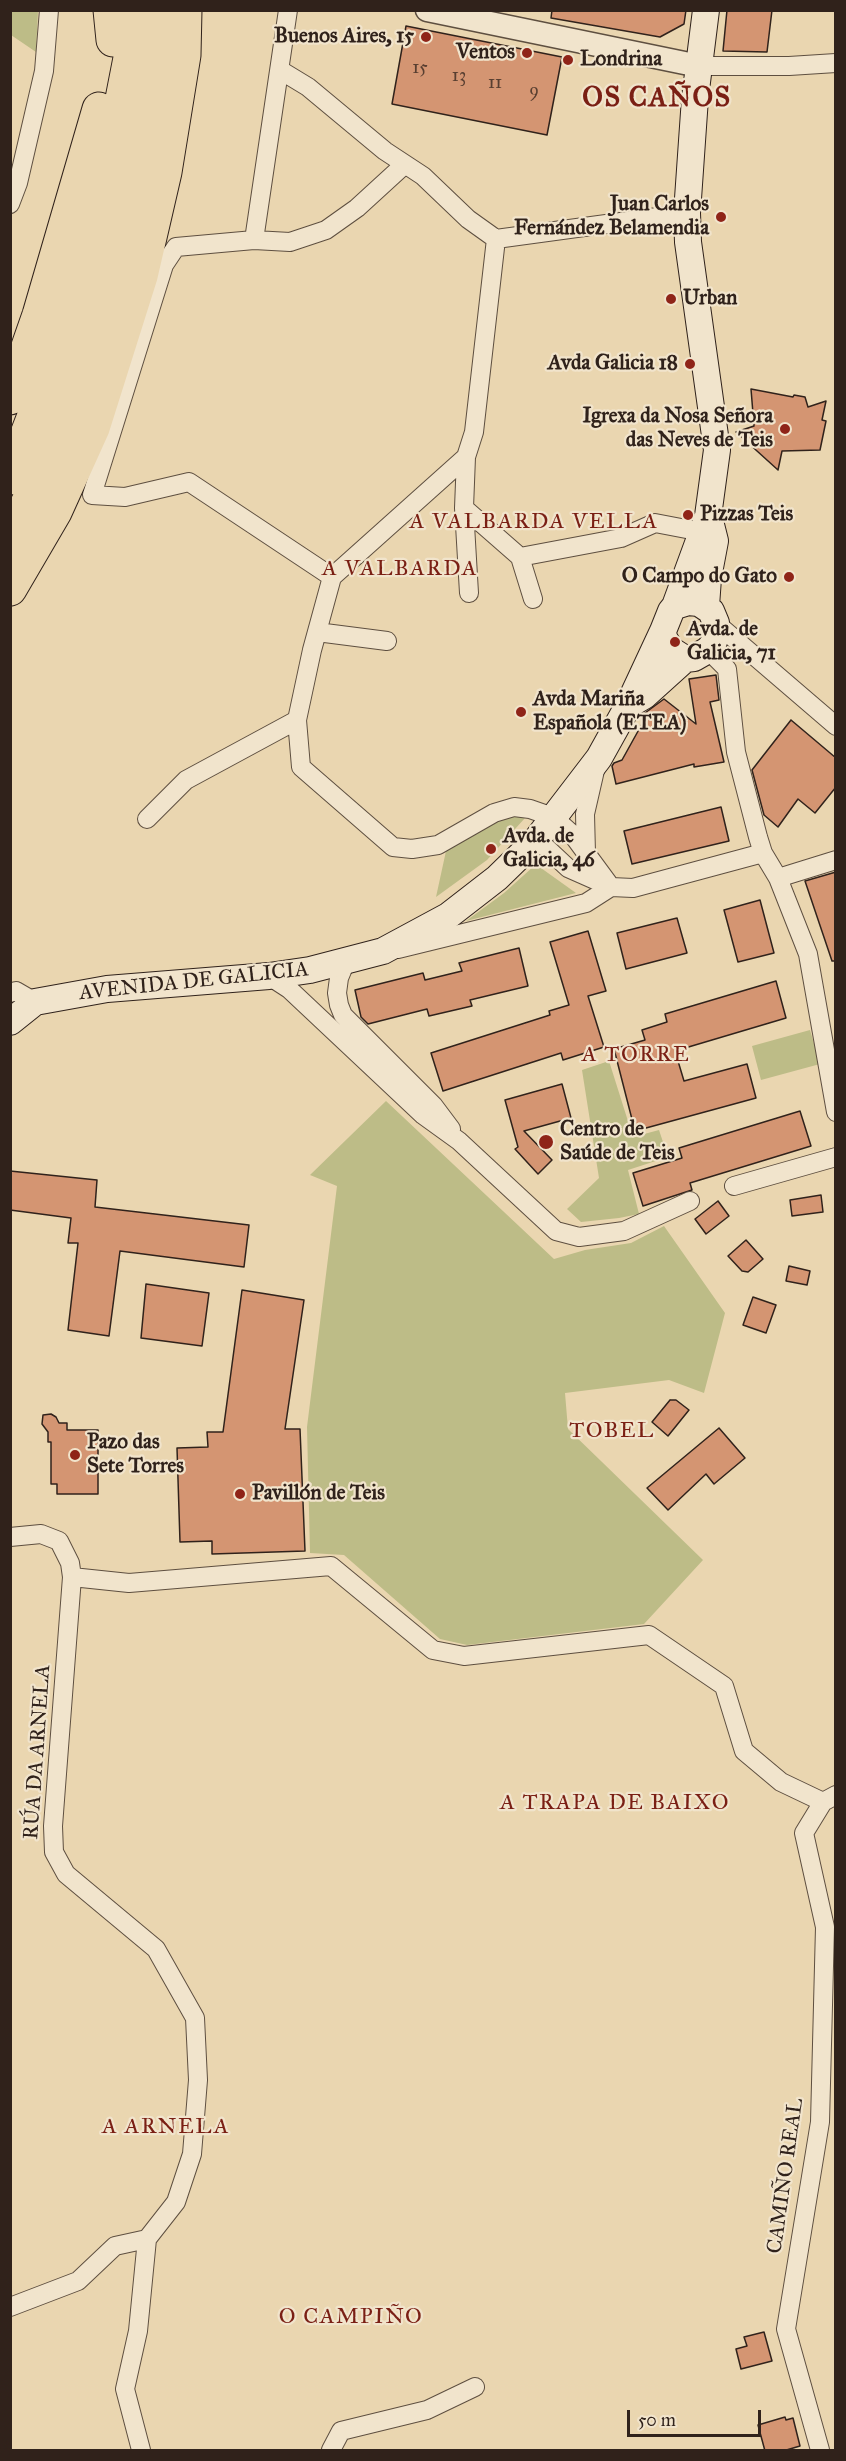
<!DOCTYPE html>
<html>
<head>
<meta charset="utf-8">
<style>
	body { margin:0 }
	#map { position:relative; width:846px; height:2461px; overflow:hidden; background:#ead6b0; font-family:"IM FELL Great Primer",serif }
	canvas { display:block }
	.frame { position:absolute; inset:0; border:12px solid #30221b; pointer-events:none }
	.scale { position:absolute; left:627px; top:2410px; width:134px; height:27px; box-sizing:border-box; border:3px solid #30221b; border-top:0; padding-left:8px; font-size:18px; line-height:21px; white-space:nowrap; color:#30221b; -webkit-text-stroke:4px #f1e4cc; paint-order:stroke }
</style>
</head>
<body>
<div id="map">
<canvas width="846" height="2461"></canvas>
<div class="frame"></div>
<div class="scale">50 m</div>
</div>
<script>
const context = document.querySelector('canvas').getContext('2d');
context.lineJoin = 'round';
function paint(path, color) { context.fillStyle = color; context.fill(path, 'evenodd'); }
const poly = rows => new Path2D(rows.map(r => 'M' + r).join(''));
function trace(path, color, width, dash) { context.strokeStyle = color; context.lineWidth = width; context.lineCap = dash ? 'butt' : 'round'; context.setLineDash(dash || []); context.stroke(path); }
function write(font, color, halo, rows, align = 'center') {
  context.font = font + ' "IM FELL Great Primer",serif'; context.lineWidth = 4.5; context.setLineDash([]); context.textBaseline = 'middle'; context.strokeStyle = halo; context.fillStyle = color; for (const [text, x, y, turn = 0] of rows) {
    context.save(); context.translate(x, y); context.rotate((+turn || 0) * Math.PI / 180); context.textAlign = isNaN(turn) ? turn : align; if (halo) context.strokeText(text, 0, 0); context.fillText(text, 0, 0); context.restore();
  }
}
const green = poly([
	[10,11,38,11,36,52,11,35],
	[512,813,525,818,487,860,436,897,446,851,464,837],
	[534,866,541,868,576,893,466,921,504,893],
	[810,1030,820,1064,761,1080,752,1046],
	[609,1061,633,1137,659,1130,668,1157,628,1170,639,1214,619,1218,581,1222,567,1209,599,1178,582,1070],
	[386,1101,554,1259,585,1250,631,1243,664,1226,725,1313,704,1393,669,1380,565,1393,568,1429,703,1560,644,1624,467,1645,440,1639,344,1555,310,1553,307,1427,337,1186,310,1175]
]);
const building = poly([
	[552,10,686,10,684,24,660,37,551,18,552,10],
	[727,10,772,10,767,52,723,51,727,10],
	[406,26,562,57,547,135,392,104,406,26],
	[751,389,793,397,794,395,805,397,808,407,826,401,822,420,826,421,820,450,782,451,778,470,736,432,754,426,751,389],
	[716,675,719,700,710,702,724,762,694,767,694,764,616,784,612,766,614,763,622,760,647,715,645,713,664,699,696,724,689,679,716,675],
	[791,720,836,758,836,787,815,813,798,799,778,827,764,815,752,770,791,720],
	[721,807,729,841,632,864,624,831,721,807],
	[836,872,836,961,832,961,805,881,836,872],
	[760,900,774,953,738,962,724,910,760,900],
	[677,918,687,953,626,969,617,933,677,918],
	[588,931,606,991,588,996,604,1047,563,1060,561,1053,443,1091,431,1053,550,1015,549,1011,569,1005,550,942,588,931],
	[519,948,528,986,470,1000,472,1006,429,1016,427,1009,368,1024,361,1017,355,990,423,973,425,980,462,971,459,963,519,948],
	[776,981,786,1018,675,1051,684,1081,747,1064,756,1098,635,1131,614,1049,645,1040,642,1030,667,1022,665,1014,776,981],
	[562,1084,571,1118,524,1131,552,1160,538,1174,515,1149,518,1147,505,1100,562,1084],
	[800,1111,811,1146,690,1183,692,1190,643,1206,633,1173,682,1158,679,1148,800,1111],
	[10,1171,97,1180,95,1207,249,1225,244,1267,120,1251,109,1336,68,1330,78,1243,68,1243,71,1218,10,1210,10,1171],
	[821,1195,823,1212,792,1216,790,1200,821,1195],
	[718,1201,729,1216,706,1234,695,1219,718,1201],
	[746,1240,763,1259,748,1272,742,1271,728,1256,746,1240],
	[789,1266,810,1271,807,1285,786,1281,789,1266],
	[146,1284,209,1293,202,1346,141,1338,146,1284],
	[242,1290,304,1300,285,1429,300,1429,305,1551,212,1554,212,1541,180,1542,177,1448,208,1447,207,1432,223,1432,242,1290],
	[753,1297,776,1305,766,1333,743,1325,753,1297],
	[670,1400,676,1400,689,1410,668,1436,652,1422,670,1400],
	[51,1414,56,1417,59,1423,67,1423,67,1430,98,1430,98,1494,57,1494,57,1484,51,1484,51,1442,48,1442,48,1432,42,1424,43,1415,51,1414],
	[719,1428,745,1458,714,1484,706,1474,668,1510,647,1488,719,1428],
	[764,2332,772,2361,741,2369,736,2349,747,2346,744,2337,764,2332],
	[785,2417,786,2420,793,2418,800,2446,783,2451,765,2451,758,2425,785,2417]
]);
const minor = poly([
	[699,66,789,66,836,63],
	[280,70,308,87,385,151,423,176,468,219,496,239,687,213],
	[10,204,18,183,44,71,49,10],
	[496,239,474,432,466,457,332,577,312,650,297,720,301,767,393,847,412,849,438,845,494,813,514,807,530,809,553,817,572,834,611,887],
	[254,240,288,10],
	[466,457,464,508,520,557,621,538,655,523,702,532],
	[464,508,469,593],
	[520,557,533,599],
	[332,577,189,482,125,497,92,495,164,265,176,247,254,240,290,242,326,230,357,208,404,165],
	[716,623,836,726],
	[317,632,387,641],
	[708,650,727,669,736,752,758,837,763,853,778,878,808,954,836,1112],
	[147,819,186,780,297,720],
	[537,839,568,868,611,887,633,888,763,853],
	[586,853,585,814,596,766],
	[778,878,836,860],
	[398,949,586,903,611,887],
	[346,961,339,978,337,993,339,1005,343,1015,433,1105,451,1129],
	[269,976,289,989,423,1115,459,1141,556,1231,579,1237,624,1231,690,1201],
	[10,993,16,991,35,1002],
	[734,1186,836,1157],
	[10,1537,41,1534,59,1541,70,1563,72,1577,53,1826,54,1852,66,1874,156,1949,195,2018,198,2080,192,2154,176,2202,147,2239,138,2331,125,2389,141,2450],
	[72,1577,129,1583,331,1566,433,1650,464,1656,649,1635,724,1686,744,1751,781,1782,823,1802,836,1795],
	[10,2307,78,2281,115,2246,147,2239],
	[331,2450,341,2431,427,2410,475,2387],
	[820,2450,786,2329,820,2122,825,1927,804,1833,823,1802]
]);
const tertiary = poly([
	[427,10,699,66]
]);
const secondary = poly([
	[688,602,699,603,711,611,716,623,717,633,713,644,708,650,694,658,685,659,671,650,664,638,663,631,671,611,675,606,688,602],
	[675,606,708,516,717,450,688,242,687,213,695,98,706,10],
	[706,606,708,578,715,541,711,525],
	[632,703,644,696,685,659],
	[10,1022,35,1002,107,989,269,976,310,970,383,951,448,916,497,878,537,839,599,758,629,704,663,631]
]);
const motorway = poly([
	[110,10,113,40],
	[10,398,39,315,99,109],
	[10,478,66,333,101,207,131,53,136,10],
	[10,538,30,498,59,425,91,337,115,251,135,164,160,10],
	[10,589,55,512,93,428,141,276,165,172,184,55,185,10]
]);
const markers = [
	[426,37,6,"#8f2418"],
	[527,53,6,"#8f2418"],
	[568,60,6,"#8f2418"],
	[721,217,6,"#8f2418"],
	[671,299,6,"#8f2418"],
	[690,364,6,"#8f2418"],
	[785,429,6,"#8f2418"],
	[688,515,6,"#8f2418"],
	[789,577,6,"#8f2418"],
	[675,642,6,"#8f2418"],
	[521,712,6,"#8f2418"],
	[491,849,6,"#8f2418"],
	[546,1142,8,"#8f2418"],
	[75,1455,6,"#8f2418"],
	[240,1494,6,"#8f2418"]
];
const numberNames = [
	["15",420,69],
	["13",459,77],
	["11",495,84],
	["9",534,92]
];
const poiNames = [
	["Buenos Aires, 15",414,37,"right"],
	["Ventos",515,53,"right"],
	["Londrina",580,60],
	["Juan Carlos",709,205,"right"],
	["Fernández Belamendia",709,229,"right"],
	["Urban",683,299],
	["Avda Galicia 18",678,364,"right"],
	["Igrexa da Nosa Señora",773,417,"right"],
	["das Neves de Teis",773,441,"right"],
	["Pizzas Teis",700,515],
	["O Campo do Gato",777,577,"right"],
	["Avda. de",687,630],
	["Galicia, 71",687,654],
	["Avda Mariña",533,700],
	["Española (ETEA)",533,724],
	["Avda. de",503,837],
	["Galicia, 46",503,861],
	["Centro de",560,1130],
	["Saúde de Teis",560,1154],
	["Pazo das",87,1443],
	["Sete Torres",87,1467],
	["Pavillón de Teis",252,1494]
];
const streetNames = [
	["AVENIDA DE GALICIA",194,982,-6],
	["RÚA DA ARNELA",38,1752,-86],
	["CAMIÑO REAL",786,2176,-82]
];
const neighbourhoodNames = [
	["A VALBARDA VELLA",534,523],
	["A VALBARDA",400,570],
	["A TORRE",636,1056],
	["TOBEL",612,1432],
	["A TRAPA DE BAIXO",615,1804],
	["A ARNELA",166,2128],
	["O CAMPIÑO",351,2318]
];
const districtNames = [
	["OS CAÑOS",657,99]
];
paint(green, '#bdbc87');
paint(building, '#d49572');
trace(building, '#30221b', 1.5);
trace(minor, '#5e4f40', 20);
trace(tertiary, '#5e4f40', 25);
trace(secondary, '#30221b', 28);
trace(motorway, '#30221b', 35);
trace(minor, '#f1e4cc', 18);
trace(tertiary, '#f1e4cc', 22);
trace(secondary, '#f1e4cc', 26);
trace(motorway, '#ead6b0', 33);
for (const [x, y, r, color] of markers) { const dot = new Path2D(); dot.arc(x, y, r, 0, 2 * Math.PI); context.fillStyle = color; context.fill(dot); trace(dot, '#f1e4cc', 2); }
write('18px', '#593f31', null, numberNames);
write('bold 21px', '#30221b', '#f1e4cc', poiNames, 'left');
write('21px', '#30221b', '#f1e4cc', streetNames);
context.letterSpacing = '1.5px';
write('22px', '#7a1f14', '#f1e4cc', neighbourhoodNames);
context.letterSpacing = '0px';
context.letterSpacing = '1.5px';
write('bold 27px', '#7a1f14', '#f1e4cc', districtNames);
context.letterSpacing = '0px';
</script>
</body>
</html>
